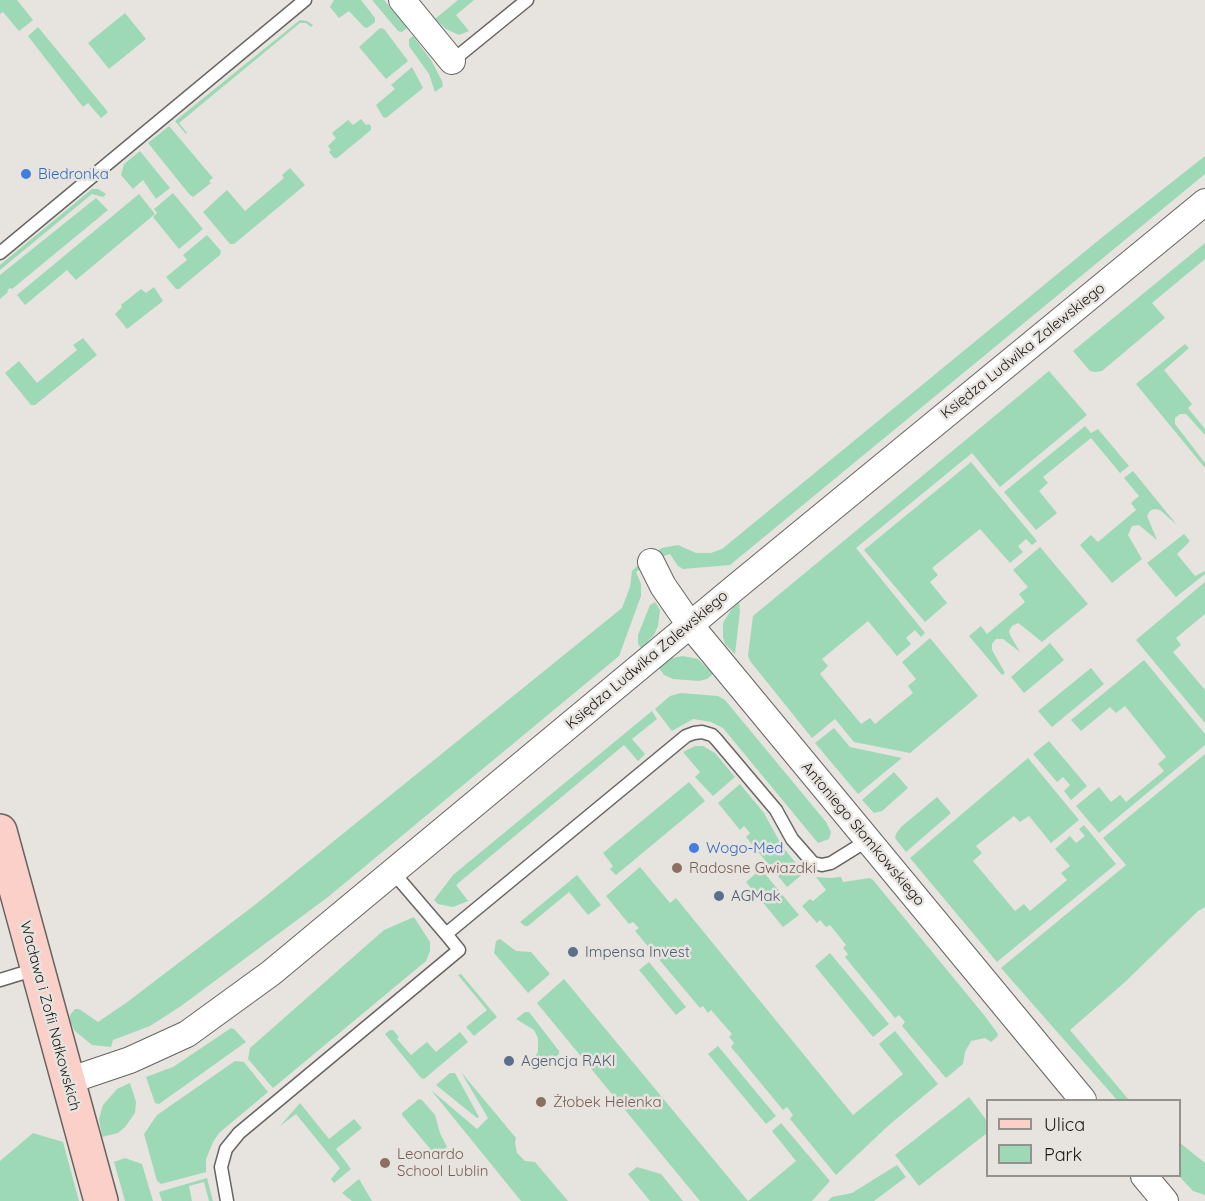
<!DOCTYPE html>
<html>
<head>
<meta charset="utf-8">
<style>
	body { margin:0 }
	#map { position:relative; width:1205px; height:1201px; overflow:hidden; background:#e7e3df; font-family:Quicksand,sans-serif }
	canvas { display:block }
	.legend { position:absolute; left:986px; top:1099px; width:195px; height:78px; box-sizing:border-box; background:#e7e3df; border:2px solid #94918f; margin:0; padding:8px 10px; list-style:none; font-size:18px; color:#181716 }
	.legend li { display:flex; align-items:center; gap:12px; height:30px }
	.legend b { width:30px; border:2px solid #94918f }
</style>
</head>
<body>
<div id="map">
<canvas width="1205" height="1201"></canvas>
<ul class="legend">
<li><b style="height:8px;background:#fad0c8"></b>Ulica</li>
<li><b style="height:16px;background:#9dd9b7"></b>Park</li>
</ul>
</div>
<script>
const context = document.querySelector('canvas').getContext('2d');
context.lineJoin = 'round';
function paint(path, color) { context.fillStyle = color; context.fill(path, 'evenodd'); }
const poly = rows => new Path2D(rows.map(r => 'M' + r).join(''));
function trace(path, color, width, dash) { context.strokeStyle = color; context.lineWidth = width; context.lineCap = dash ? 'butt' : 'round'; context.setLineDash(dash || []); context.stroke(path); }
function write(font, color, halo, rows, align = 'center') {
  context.font = font + ' Quicksand,sans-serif'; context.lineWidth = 5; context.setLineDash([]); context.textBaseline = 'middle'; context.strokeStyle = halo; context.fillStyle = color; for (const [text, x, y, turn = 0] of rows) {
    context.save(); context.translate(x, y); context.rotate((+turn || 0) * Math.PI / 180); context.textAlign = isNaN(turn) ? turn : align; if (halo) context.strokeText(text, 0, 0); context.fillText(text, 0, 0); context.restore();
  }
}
const green = poly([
	[0,0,17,0,33,20,19,31,3,12,0,14],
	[334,0,361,0,375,18,375,22,367,28,364,27,349,11,339,18,330,7],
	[372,0,384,0,407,28,402,32,398,31],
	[458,0,474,0,456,15,469,31,459,35,446,29,435,19],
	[125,13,146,39,109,69,88,43],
	[300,20,307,21,313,25,311,27,306,23,300,23,179,123,187,133,186,134,175,121],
	[38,27,108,112,101,118,88,103,83,107,28,36],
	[380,28,384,29,408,61,386,79,359,47],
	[413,36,431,60,442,81,443,86,435,92,429,74,409,46,409,39],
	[412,67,423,88,386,118,383,117,376,105,395,89,391,85],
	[361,119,366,125,369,124,371,126,371,130,337,158,334,158,329,152,331,150,328,146,336,138,332,133,348,120,353,125],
	[169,126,213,178,209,181,211,183,193,197,189,194,148,143],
	[140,151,170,188,156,199,143,180,133,189,121,175,124,164],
	[1205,156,1205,174,730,565,683,569,678,566,670,554,654,559,636,572,641,584,641,596,619,656,328,897,181,1006,150,1026,113,1040,111,1047,92,1045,75,1031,70,1022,70,1015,75,1009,79,1009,98,1022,126,1003,256,904,622,608,630,587,632,571,645,558,662,548,678,545,696,553,711,553,722,549,1105,235],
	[290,168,305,185,234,244,230,244,203,212,227,190,245,211,284,178,282,175],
	[92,189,98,189,106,194,103,197,92,194,0,270,0,265],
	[173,193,203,229,179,249,153,217,157,213,154,209],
	[139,194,155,214,76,280,67,270,25,305,17,295],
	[96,198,108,210,12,289,10,288,7,291,8,292,0,299,0,275],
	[207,235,221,251,220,255,179,289,176,289,166,277,187,260,183,255],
	[1205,243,1205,259,1152,303,1165,318,1102,371,1095,372,1090,371,1073,351],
	[154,287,163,301,127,329,115,314,122,307,121,305,141,289,146,293],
	[83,338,97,355,35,405,31,405,5,373,19,361,37,383,77,350,73,345],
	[1185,344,1189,348,1164,370,1192,404,1188,408,1205,429,1205,435,1186,414,1180,414,1175,418,1175,424,1205,463,1205,468,1136,384],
	[1049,371,1087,415,1000,487,972,453,856,548,925,633,921,637,915,630,906,638,911,644,897,656,868,621,822,659,828,666,820,674,861,724,870,718,875,724,913,693,908,686,916,679,902,662,930,638,978,696,910,753,854,742,835,719,812,738,750,661,748,656,753,616],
	[1085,426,1091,433,1098,429,1129,466,1120,473,1091,438,1043,477,1048,483,1039,491,1057,513,1036,530,1004,492],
	[971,462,1037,541,1032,545,1026,539,1018,546,1023,552,1010,563,980,529,932,568,938,575,930,582,947,603,925,622,864,550],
	[1133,471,1177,525,1160,510,1154,509,1150,511,1147,516,1157,540,1139,525,1132,526,1128,535,1142,559,1112,583,1080,545,1091,535,1098,542,1136,510,1131,503,1139,496,1124,478],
	[1184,534,1190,541,1177,554,1195,576,1205,571,1205,574,1176,597,1147,563],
	[1040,547,1088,604,1042,642,1021,625,1018,623,1012,626,1009,631,1010,635,1020,652,1003,639,996,639,992,644,992,650,1005,673,1002,675,969,636,981,626,987,634,1025,602,1019,594,1028,587,1013,570],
	[1205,582,1205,614,1176,638,1181,645,1173,652,1205,690,1205,723,1136,640],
	[655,602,660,610,658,626,654,635,641,648,638,644,638,635,650,605],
	[739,602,740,611,735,654,725,644,723,637,723,623,731,610],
	[1050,643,1064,660,1024,693,1011,677],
	[683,656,698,659,713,674,707,679,699,681,673,679,664,675,659,668,672,658],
	[1144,660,1205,734,1205,745,1099,833,1076,806,1099,787,1111,802,1120,795,1126,802,1164,771,1158,764,1166,757,1125,706,1116,713,1110,707,1081,731,1071,720],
	[1091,668,1104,684,1052,727,1038,711],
	[681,693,718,696,725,700,826,822,831,832,829,839,818,843,723,728,711,722,693,719,672,731,655,709,670,696],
	[652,711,657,719,632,739,645,754,638,761,624,745,456,885,468,901,453,907,438,904,434,900,453,875],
	[834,728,850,747,902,758,858,794,815,743],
	[1049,741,1087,786,1071,800,1064,791,1070,785,1063,777,1057,782,1033,754],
	[695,746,703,746,715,753,735,777,713,796,695,777,700,772,683,752],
	[1205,754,1205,907,1198,911,1125,982,1070,1030,1129,1100,1117,1100,1001,968,1126,865,1103,838],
	[1028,758,1079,820,1051,843,1029,816,1020,822,1014,816,976,846,982,853,973,861,1015,911,1024,904,1030,911,1067,880,1061,873,1070,866,1055,849,1070,836,1076,843,1085,836,1079,829,1084,825,1116,864,997,962,910,858],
	[894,772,908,788,882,811,874,813,862,800],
	[689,782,705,801,616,875,610,869,613,866,603,853],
	[740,784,764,813,782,846,804,873,787,887,746,837,750,833,744,826,740,830,718,803],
	[937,797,951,813,906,852,895,838,896,834,901,827],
	[640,867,670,903,676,898,853,1115,903,1074,879,1044,895,1031,938,1084,889,1125,836,1175,790,1119,793,1115,787,1107,783,1110,731,1047,734,1043,729,1037,732,1034,711,1010,708,1013,703,1006,700,1008,635,931,639,928,633,922,629,924,606,896],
	[761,869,799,915,783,927,746,882],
	[577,875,601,905,588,915,569,892,528,926,525,926,520,922],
	[816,877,831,878,841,877,843,882,870,878,873,880,984,1015,998,1034,997,1037,991,1042,985,1038,971,1041,965,1052,963,1064,946,1078,902,1026,905,1022,899,1015,895,1018,845,957,848,954,843,948,846,945,830,925,826,927,820,920,817,923,802,906,810,899,813,901,826,890],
	[414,917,430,942,430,951,426,961,273,1088,248,1059,250,1048,384,930],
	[500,939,516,951,531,952,550,974,528,993,494,953,496,941],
	[830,953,889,1024,873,1037,815,966],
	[649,962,686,1007,676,1015,639,970],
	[461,974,497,1017,474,1036,466,1027,487,1010,458,975],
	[564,979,748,1201,796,1161,772,1131,781,1123,830,1181,812,1201,700,1201,537,1003],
	[525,1012,529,1012,559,1051,559,1054,541,1069,533,1060,538,1052,538,1038,534,1030,516,1019],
	[231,1028,234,1029,246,1042,159,1104,155,1103,146,1077,173,1067],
	[390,1030,393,1030,399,1037,397,1039,411,1055,427,1042,436,1052,460,1032,468,1042,424,1079,421,1078,385,1034],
	[718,1046,776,1116,766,1124,708,1054],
	[235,1061,244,1062,268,1092,219,1133,213,1142,206,1159,206,1172,161,1184,157,1181,144,1134,157,1115],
	[461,1072,516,1138,515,1143,517,1153,525,1161,535,1162,568,1201,521,1201,431,1090,477,1129,488,1118],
	[450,1073,455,1073,479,1117,477,1118,436,1085],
	[130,1083,136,1102,135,1113,125,1127,118,1133,102,1137,99,1119,103,1105,117,1089],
	[969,1097,987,1121,987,1133,919,1186,895,1155],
	[419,1099,422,1100,435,1115,440,1133,447,1147,436,1156,402,1115,402,1113],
	[300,1103,329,1139,354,1119,362,1128,336,1149,351,1169,334,1183,331,1179,340,1168,296,1114,280,1126],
	[33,1133,63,1142,79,1201,0,1201,0,1161],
	[1180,1143,1205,1163,1205,1195,1193,1191,1179,1176],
	[125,1158,142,1164,153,1201,125,1201,114,1162],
	[897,1165,906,1177,874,1201,828,1201,832,1197,852,1193],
	[637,1167,661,1174,683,1201,650,1201,628,1174],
	[207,1178,213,1201,209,1201,204,1182,189,1186,192,1201,162,1201,159,1192],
	[359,1179,372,1201,352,1201,342,1193]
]);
const lane = poly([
	[452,61,527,0],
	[0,253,305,0],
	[392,871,446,934],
	[0,980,36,969],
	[227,1201,221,1167,226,1149,239,1133,459,950,446,934,686,736,694,733,702,732,712,735,716,739,776,810,792,839,813,863,822,865,831,863,868,840]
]);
const street = poly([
	[402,0,452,61],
	[651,562,663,586,690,625,1083,1100],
	[68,1081,130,1060,187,1034,271,973,737,586,1205,202],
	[1144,1176,1165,1201]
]);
const secondary = poly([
	[0,831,101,1201]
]);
const markers = [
	[26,174,6,"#3f7fe0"],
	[694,848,6,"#3f7fe0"],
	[677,868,6,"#8d6e63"],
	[719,896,6,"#5c6f8a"],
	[573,952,6,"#5c6f8a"],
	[509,1061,6,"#5c6f8a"],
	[541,1102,6,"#8d6e63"],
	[385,1163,6,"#8d6e63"]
];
const shopNames = [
	["Biedronka",38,174],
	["Wogo-Med",706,848]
];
const streetNames = [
	["Księdza Ludwika Zalewskiego",1023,351,-39],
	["Księdza Ludwika Zalewskiego",647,660,-40],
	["Antoniego Słomkowskiego",863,834,50],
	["Wacława i Zofii Nałkowskich",50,1016,75]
];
const educationNames = [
	["Radosne Gwiazdki",689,868],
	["Żłobek Helenka",553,1102],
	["Leonardo",397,1154],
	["School Lublin",397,1171]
];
const serviceNames = [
	["AGMak",731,896],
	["Impensa Invest",585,952],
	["Agencja RAKI",521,1061]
];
paint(green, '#9dd9b7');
trace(lane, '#686461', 15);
trace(street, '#686461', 28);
trace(secondary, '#686461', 36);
trace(lane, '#fff', 12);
trace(street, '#fff', 26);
trace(secondary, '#fad0c8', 33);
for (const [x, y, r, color] of markers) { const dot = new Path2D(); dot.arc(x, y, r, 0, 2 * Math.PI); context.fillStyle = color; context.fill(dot); trace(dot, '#e7e3df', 2); }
write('15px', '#366cbe', '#e7e3df', shopNames, 'left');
write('15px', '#181716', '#e7e3df', streetNames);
write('15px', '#785e54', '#e7e3df', educationNames, 'left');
write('15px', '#4e5e75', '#e7e3df', serviceNames, 'left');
</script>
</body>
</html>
